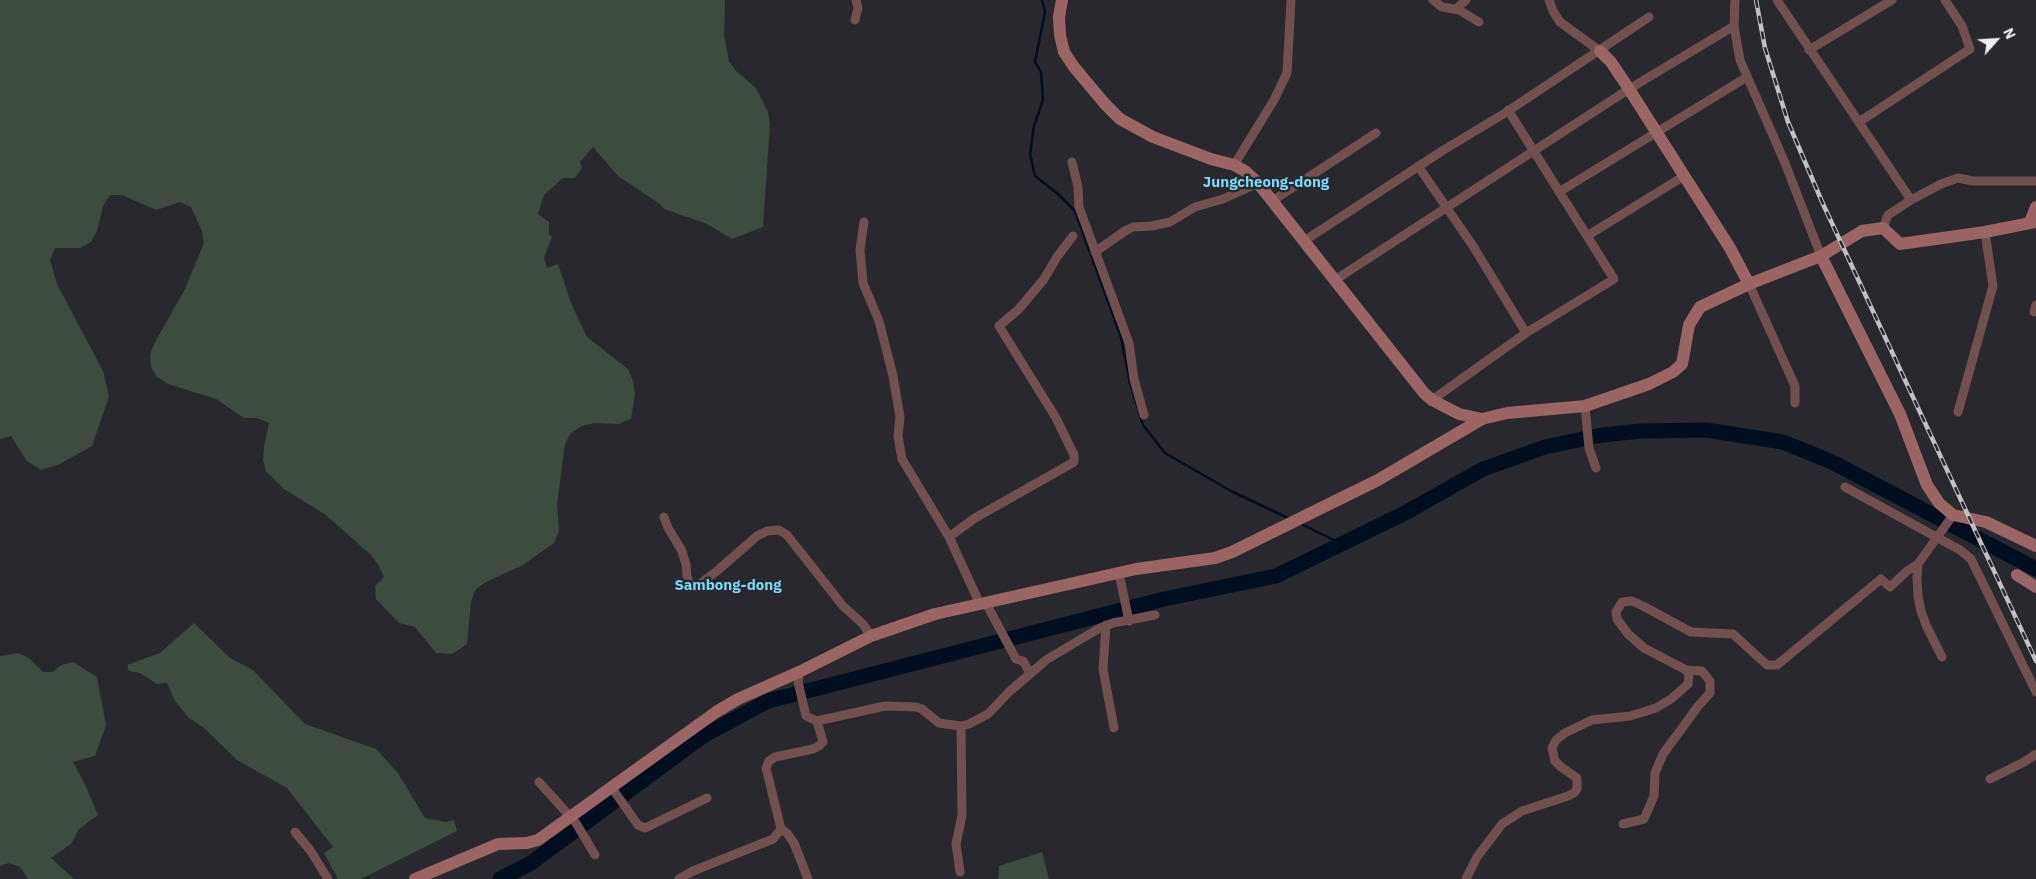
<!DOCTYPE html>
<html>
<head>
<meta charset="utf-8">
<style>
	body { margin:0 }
	#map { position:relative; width:2036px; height:879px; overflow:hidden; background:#28282e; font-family:"IBM Plex Sans",sans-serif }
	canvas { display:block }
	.north { position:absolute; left:1971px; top:15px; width:50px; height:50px; -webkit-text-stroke:4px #28282e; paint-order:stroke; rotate:64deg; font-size:14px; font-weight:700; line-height:20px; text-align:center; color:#f1f1f5 }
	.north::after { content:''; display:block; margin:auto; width:18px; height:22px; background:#f1f1f5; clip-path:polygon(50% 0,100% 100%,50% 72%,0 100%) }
</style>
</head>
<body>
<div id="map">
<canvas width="2036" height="879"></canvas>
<div class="north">N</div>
</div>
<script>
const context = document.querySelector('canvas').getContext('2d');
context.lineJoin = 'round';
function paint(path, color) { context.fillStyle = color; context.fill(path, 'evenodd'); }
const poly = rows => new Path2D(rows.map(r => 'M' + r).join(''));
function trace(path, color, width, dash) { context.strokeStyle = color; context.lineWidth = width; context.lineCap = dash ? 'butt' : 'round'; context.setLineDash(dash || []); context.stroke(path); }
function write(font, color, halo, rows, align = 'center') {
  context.font = font + ' "IBM Plex Sans",sans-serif'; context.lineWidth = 5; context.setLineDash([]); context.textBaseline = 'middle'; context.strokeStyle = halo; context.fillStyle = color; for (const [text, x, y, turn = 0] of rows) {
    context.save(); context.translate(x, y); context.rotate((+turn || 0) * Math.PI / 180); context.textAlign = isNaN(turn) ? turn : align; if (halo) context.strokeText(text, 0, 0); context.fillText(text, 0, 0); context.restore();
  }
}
const green = poly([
	[0,0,725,0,724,36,729,61,736,71,756,88,768,112,770,124,763,227,732,239,707,224,664,209,660,204,618,176,593,147,580,162,582,168,575,178,563,178,544,195,538,214,549,222,549,235,552,237,544,258,547,268,558,264,571,303,587,337,628,369,633,381,635,394,631,419,619,424,594,423,582,426,571,433,565,444,557,505,559,531,554,543,523,565,486,582,476,589,471,601,467,644,452,654,436,653,415,627,399,623,376,599,375,586,384,577,379,566,372,556,326,515,284,489,266,471,263,460,264,447,269,423,257,418,244,418,216,399,168,384,157,377,151,367,150,355,154,344,185,289,204,243,202,231,191,207,180,202,156,210,122,195,110,195,103,206,97,231,91,242,80,248,55,248,50,260,57,284,103,371,109,396,92,446,58,465,41,470,27,461,11,436,0,439],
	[194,623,230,658,253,670,305,724,376,749,398,773,425,818,445,822,454,820,457,831,361,879,338,879,324,853,333,847,287,788,237,760,203,727,189,718,175,701,167,683,157,684,140,673,129,671,127,665,160,653],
	[18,653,29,658,43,672,53,672,61,665,73,662,97,677,106,725,95,756,73,762,84,782,98,815,79,829,71,844,51,858,74,879,28,879,20,867,9,863,0,866,0,656],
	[1042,852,1049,879,998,879,999,866]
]);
const stream = poly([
	[1042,0,1045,12,1035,62,1041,72,1043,100,1034,126,1030,154,1035,176,1058,194,1075,211,1121,337,1130,383,1143,425,1165,453,1231,491,1290,519],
	[1299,523,1342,544]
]);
const river = poly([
	[500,879,531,863,703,736,768,701,1164,599,1276,576,1405,513,1483,469,1545,447,1602,435,1641,431,1706,430,1783,442,1832,462,2036,569]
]);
const street = poly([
	[1433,0,1442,7,1459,10,1479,22],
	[1549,0,1553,11,1560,22,1600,51],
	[1735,0,1734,26,1740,60,1785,163,1821,256],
	[1777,0,1911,200,1888,215,1883,228],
	[1456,9,1466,0],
	[855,20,858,8,856,0],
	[1809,50,1892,0],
	[1859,122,1970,49,1962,26,1945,0],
	[1072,162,1078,187,1079,207,1129,343,1134,379,1144,415],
	[1234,165,1274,100,1287,73,1291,0],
	[1418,166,1473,246,1526,333],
	[1559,192,1747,77],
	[1911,200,1941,184,1958,178,1973,181,2036,181],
	[1272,201,1376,133],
	[864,222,860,250,863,283,879,321,893,376,900,417,898,436,902,459,949,537,980,604],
	[1587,236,1684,176],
	[1304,241,1442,151,1505,113,1649,17],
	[1095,252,1125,231,1133,227,1152,226,1170,222,1195,207,1223,199,1258,183],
	[1335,280,1629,89,1734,26],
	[1749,284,1795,386,1795,403],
	[2034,312,2036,305],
	[1432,400,1526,333,1614,279,1508,110],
	[1585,406,1589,448,1596,468],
	[1958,412,1993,286,1985,232],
	[1845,487,1960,550,1971,559,2036,692],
	[664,517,668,528,681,549,686,564,687,577,692,587,697,586,717,571,757,536,767,531,779,530,787,535,843,606,863,624,871,636],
	[949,537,975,518,1074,462,1074,455,1056,418,999,326,1019,309,1044,279,1057,257,1073,236],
	[1119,573,1129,621],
	[986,603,1016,659,1023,661,1030,673],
	[1106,625,1103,669,1114,728],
	[1942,657,1926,625,1921,611,1918,596,1917,578,1918,564,1953,515],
	[799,672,798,682,806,716,817,721,885,706,916,707,922,709,939,723,961,726,969,724,988,714,1009,692,1046,660,1098,629,1113,623,1155,615],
	[1990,779,2024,762,2036,754],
	[539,782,576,823,595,855],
	[612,788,638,825,645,828,707,798],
	[1623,824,1644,819,1654,796,1655,773,1663,754,1699,705,1710,693,1710,681,1702,671,1686,670,1644,648,1628,634,1617,619,1616,612,1622,602,1632,601,1645,607,1691,632,1733,634,1767,665,1777,665,1881,579,1890,587,1907,571,1918,564],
	[295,832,310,850,328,879],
	[960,872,956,844,962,815,961,726],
	[679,879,693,871,773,839,781,829],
	[808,879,794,843,787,833,781,829,766,768,769,761,775,757,813,749,819,746,823,742,817,721],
	[1466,879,1477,857,1502,824,1522,811,1568,796,1574,793,1577,789,1577,778,1561,767,1555,761,1552,748,1556,740,1565,733,1592,720,1630,716,1656,708,1671,699,1688,684,1689,675,1686,670]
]);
const secondary = poly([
	[1062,0,1059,17,1060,35,1064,52,1074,67,1105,104,1120,119,1153,137,1211,159,1234,165,1245,171,1258,183,1424,393,1432,400,1459,414,1482,419],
	[1600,51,1611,62,1629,89,1730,248,1749,284],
	[2030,222,2036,207],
	[1821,256,1900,414,1927,485,1939,503,1953,515,1986,522,2036,546],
	[2017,575,2036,587],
	[415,879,498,844,527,843,538,840,716,712,738,699,799,672,871,636,935,614,980,604,1136,569,1215,558,1232,552,1378,480,1482,419,1507,413,1585,406,1649,384,1673,372,1682,364,1689,325,1700,307,1749,284,1821,256,1862,231,1883,228,1900,244,1985,232,2036,222]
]);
const rail = poly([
	[1756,0,1765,48,1788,122,1823,204,2036,661]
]);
const quarterNames = [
	["Jungcheong-dong",1266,183],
	["Sambong-dong",728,586]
];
paint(green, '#3d4c3f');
trace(stream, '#000e1f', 2.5);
trace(river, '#000e1f', 15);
trace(street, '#725050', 9);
trace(secondary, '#9b6566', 12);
trace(rail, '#c1c1c5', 4.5);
trace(rail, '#28282e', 2.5, [8]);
write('bold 15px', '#7adbf9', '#28282e', quarterNames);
</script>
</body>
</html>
